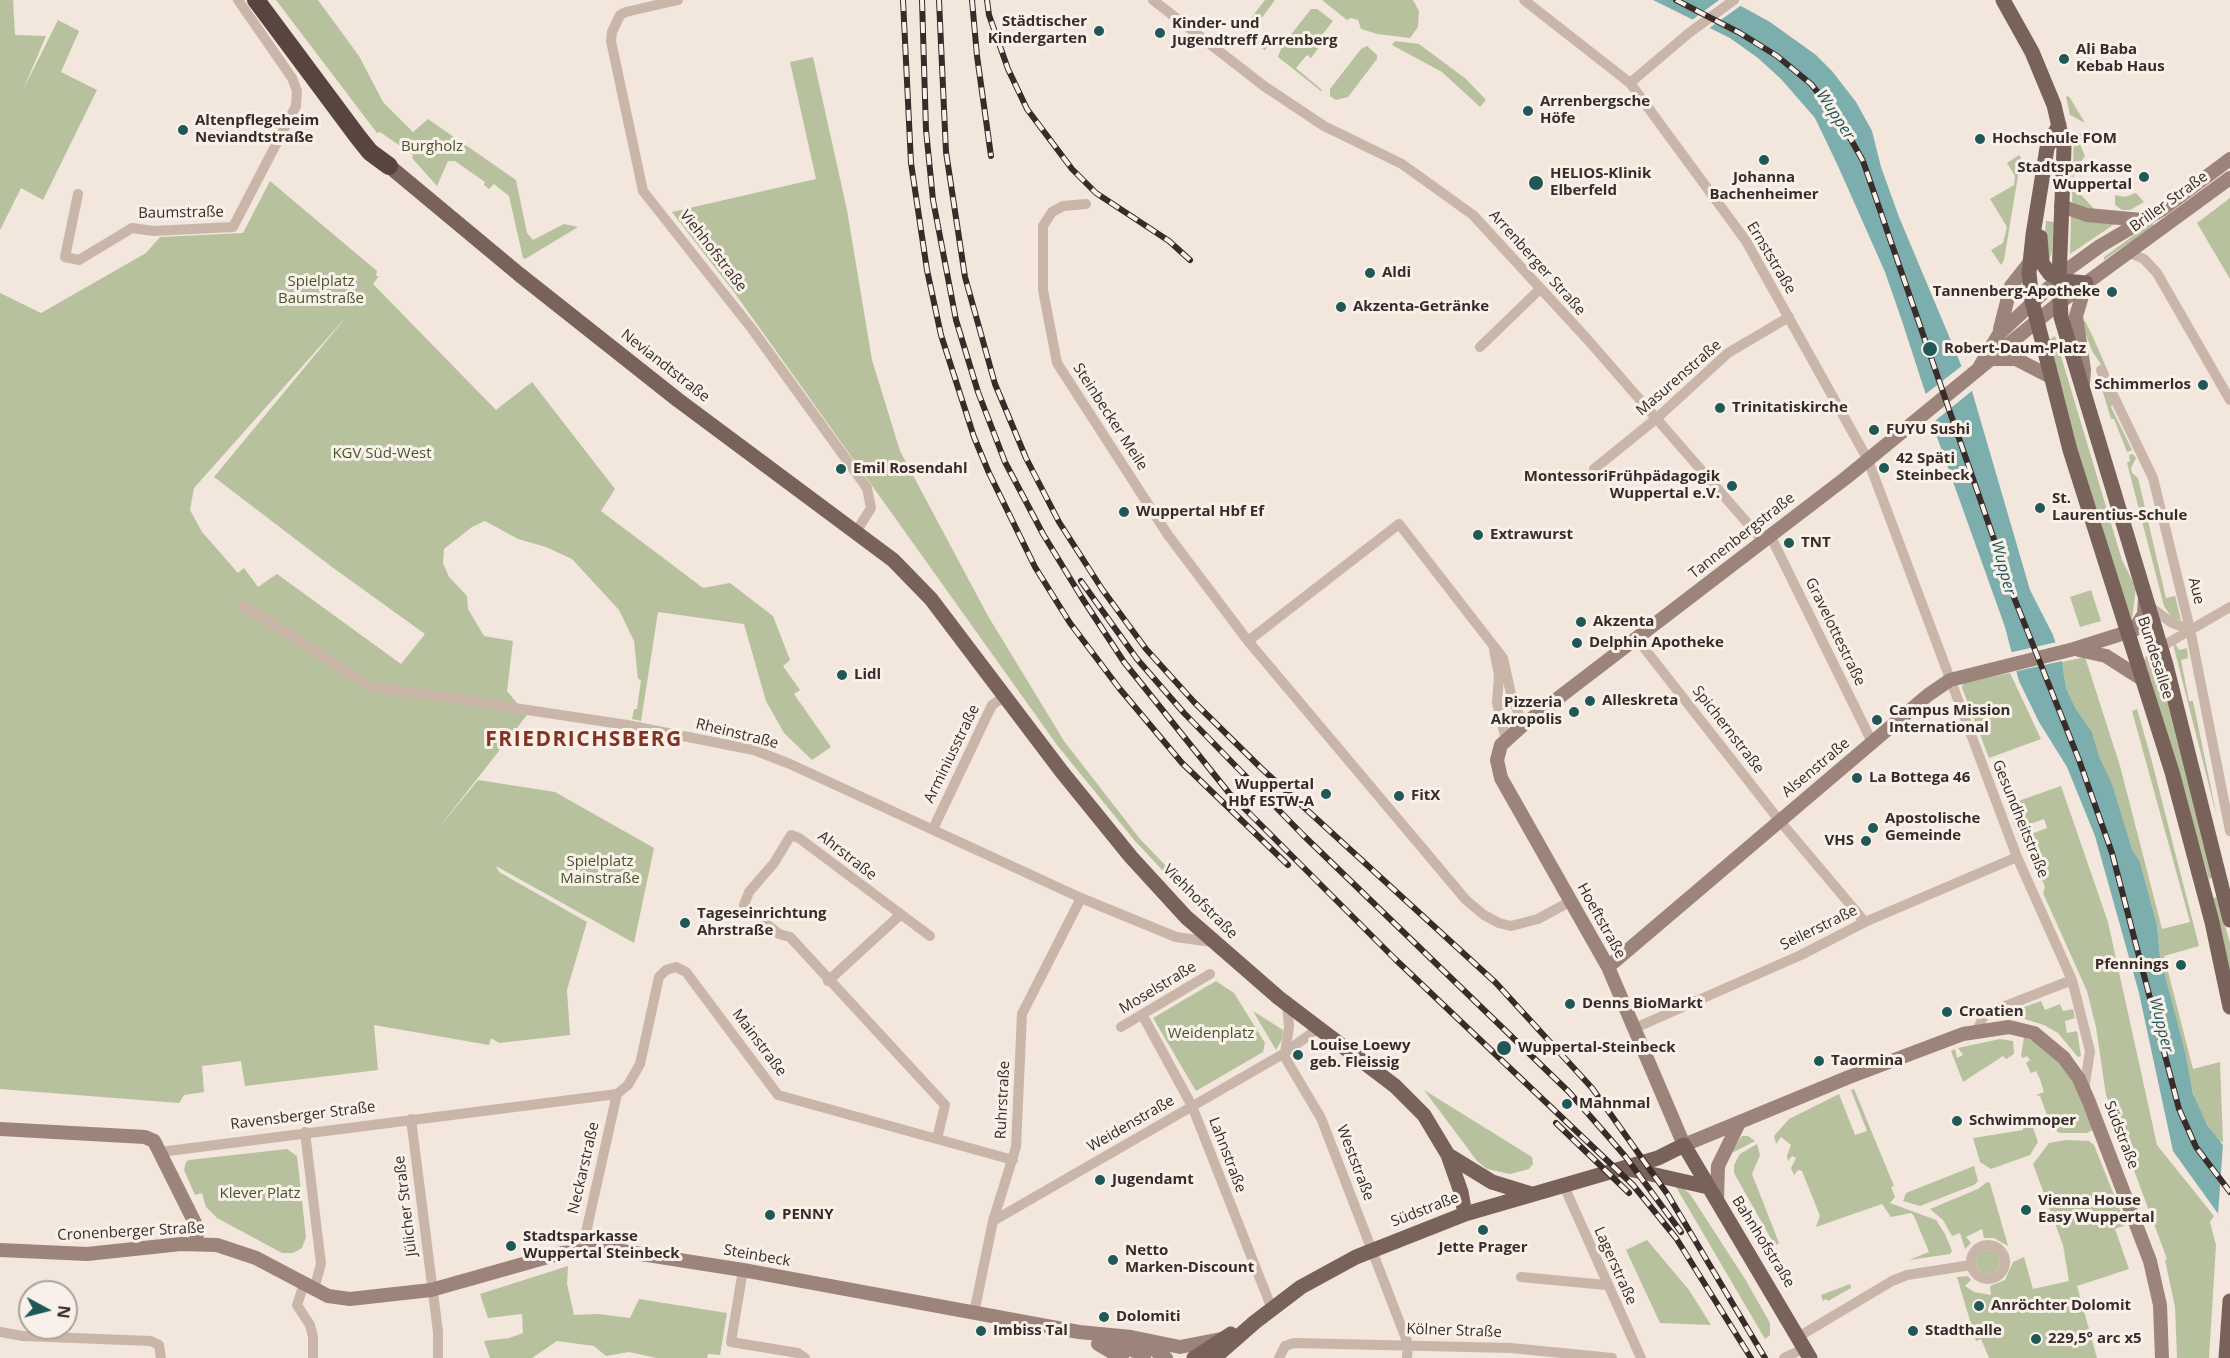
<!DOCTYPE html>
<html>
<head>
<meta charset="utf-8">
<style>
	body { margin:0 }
	#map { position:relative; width:2230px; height:1358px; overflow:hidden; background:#f2e6dd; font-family:"Open Sans",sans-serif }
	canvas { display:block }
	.north { position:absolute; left:18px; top:1280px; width:60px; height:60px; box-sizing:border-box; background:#f9f1e9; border:2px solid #aba29c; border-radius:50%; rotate:97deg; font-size:16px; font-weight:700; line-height:24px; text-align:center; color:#372c29 }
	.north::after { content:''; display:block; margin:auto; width:21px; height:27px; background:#1f5857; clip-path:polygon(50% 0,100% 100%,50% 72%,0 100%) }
</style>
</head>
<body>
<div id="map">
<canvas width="2230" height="1358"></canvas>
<div class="north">N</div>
</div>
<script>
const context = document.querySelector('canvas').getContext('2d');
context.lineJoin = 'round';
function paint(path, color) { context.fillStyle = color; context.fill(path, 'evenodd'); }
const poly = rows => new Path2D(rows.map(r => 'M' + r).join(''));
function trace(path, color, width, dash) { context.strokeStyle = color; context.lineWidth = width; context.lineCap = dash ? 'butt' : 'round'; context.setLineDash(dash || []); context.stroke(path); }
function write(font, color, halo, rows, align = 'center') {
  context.font = font + ' "Open Sans",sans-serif'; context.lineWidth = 6; context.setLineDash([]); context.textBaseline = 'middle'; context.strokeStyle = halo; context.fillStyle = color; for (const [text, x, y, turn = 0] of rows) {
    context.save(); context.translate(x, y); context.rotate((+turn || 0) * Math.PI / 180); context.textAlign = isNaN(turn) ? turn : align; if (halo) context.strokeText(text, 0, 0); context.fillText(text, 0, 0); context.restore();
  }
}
const green = poly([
	[0,0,13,0,15,35,46,36,23,90,58,20,79,31,61,72,97,90,43,200,21,188,0,230],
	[276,0,318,0,359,56,383,102,413,132,428,119,516,180,527,233,533,240,564,224,578,227,525,259,523,258,509,196,494,184,489,189,484,185,485,182,455,161,448,161,437,186,412,158,413,155,380,132,377,133],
	[1265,0,1275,0,1261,19,1257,16,1246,30,1267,47,1265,50,1249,38,1244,27],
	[1322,0,1413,0,1419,11,1418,27,1410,38,1377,34,1361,29,1358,20,1351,18,1347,20],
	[1311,9,1317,9,1333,21,1322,35,1326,38,1311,58,1307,55,1296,68,1322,90,1321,91,1278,57,1282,46],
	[1395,41,1419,44,1466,79,1486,100,1480,107,1442,72,1392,45],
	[1367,46,1377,55,1377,59,1348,97,1336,100,1330,96,1330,89,1361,49],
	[813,57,847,210,872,360,900,451,988,616,1064,741,1140,839,1216,918,1211,922,1135,841,1057,745,734,292,672,212,816,179,790,62],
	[2068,96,2070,98,2085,123,2070,115,2066,97],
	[2074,132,2081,134,2086,139,2079,142,2085,156,2074,171,2073,186,2096,211,2074,205,2072,201],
	[2019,155,2021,158,2004,260,2001,265,1991,250,2003,243,2007,227,1990,199,2014,185,2015,176,2007,163],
	[270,181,377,271,376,276,379,276,373,284,496,410,532,382,615,489,601,511,703,588,730,583,773,616,790,660,783,666,800,690,794,694,831,747,812,760,784,733,766,701,744,624,658,612,641,721,632,719,634,709,637,709,641,680,638,679,634,641,619,610,572,559,546,547,518,539,485,521,472,527,444,549,443,563,449,577,467,596,468,609,484,636,513,641,507,691,527,715,434,834,478,780,555,792,654,848,634,943,496,866,499,872,587,922,567,990,570,1035,499,1043,491,1038,489,1045,374,1025,378,1070,245,1086,241,1061,202,1066,204,1092,184,1095,179,1103,0,1089,0,293,41,313,146,253,160,237,243,233],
	[348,315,214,477,332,567,425,634,401,664,277,574,258,587,244,568,238,573,202,532,190,510,194,488],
	[2136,193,2144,202,2130,210,2122,210,2115,205,2115,195,2125,197],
	[2230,198,2230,279,2197,223],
	[2071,217,2075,217,2116,223,2070,254],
	[2046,221,2054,222,2052,251,2049,261,2044,243],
	[2152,222,2154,226,2104,260,2104,257],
	[2081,321,2085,321,2093,337,2112,381,2092,351],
	[2055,336,2122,560,2136,588,2132,620,2088,490,2047,341],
	[2096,369,2113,403,2111,407,2132,450,2127,452,2114,419,2111,419],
	[2133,454,2136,458,2131,468,2132,473,2138,478,2166,598,2175,596,2181,620,2172,618,2164,606,2127,463,2130,461,2129,455],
	[2091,590,2101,621,2080,627,2070,597],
	[2175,643,2179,650,2187,648,2188,658,2181,660,2189,701,2193,701,2217,817,2173,644],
	[2085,657,2120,766,2162,929,2190,922,2132,711,2137,709,2151,758,2199,946,2164,956,2193,1069,2220,1062,2223,1142,2218,1141,2197,1109,2160,957,2157,925,2140,862,2132,849,2112,785,2099,756,2092,732,2076,709,2066,688,2062,662],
	[2157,657,2212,878,2209,879,2152,686,2151,673],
	[2010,673,2041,739,1989,758,1962,688,1963,683],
	[2061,786,2108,922,2157,1145,2214,1216,2210,1222,2216,1245,2209,1358,2177,1358,2175,1307,2165,1260,2167,1259,2106,1095,2096,1027,2087,991,2043,893,2045,887,2027,843,2020,839,2018,833,2021,832,2023,837,2047,828,2044,819,2016,829,2007,805],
	[2217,897,2230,943,2230,977,2213,898],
	[1216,981,1234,993,1265,1043,1263,1052,1196,1091,1153,1018],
	[2041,1001,2045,1010,2060,1004,2063,1011,2073,1009,2075,1018,2065,1021,2067,1033,2077,1031,2081,1056,2078,1057,2058,1033,2044,1025,2012,1015,1993,1015,2016,1010],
	[1253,1011,1283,1030,1282,1039,1276,1050],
	[2024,1037,2036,1042,2057,1059,2074,1084,2093,1130,2087,1133,2060,1133,2052,1129,2040,1096,2036,1095,2044,1092,2040,1079,2036,1071,2031,1073,2026,1063,2030,1060,2027,1056,2023,1058,2021,1056],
	[2000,1039,2013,1041,2014,1054,2006,1059,2003,1056,1963,1082,1951,1051,1955,1049,1957,1058,1963,1055,1958,1048],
	[1854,1089,1894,1186,1891,1187,1895,1197,1890,1203,1936,1220,1945,1234,1952,1251,1950,1254,1909,1260,1929,1252,1914,1216,1911,1213,1891,1217,1882,1204,1816,1227,1820,1216,1802,1171,1798,1170,1794,1175,1791,1168,1796,1158,1792,1156,1788,1161,1787,1156,1791,1145,1781,1137,1776,1144,1774,1136,1789,1119,1839,1094,1855,1135,1867,1131,1851,1090],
	[1424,1090,1532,1157,1533,1164,1529,1169,1510,1174,1487,1169,1477,1161],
	[2032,1125,2038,1142,2030,1155,1991,1169,1980,1162,1973,1138,2023,1130,2023,1127],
	[1742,1136,1748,1136,1755,1141,1728,1155],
	[2066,1140,2089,1141,2094,1145,2126,1225,2115,1229,2129,1269,2077,1286,2097,1358,1989,1358,1981,1339,1976,1341,1957,1277,1968,1276,1971,1280,1965,1286,1974,1292,1991,1295,1990,1286,2005,1280,2013,1262,2024,1257,2033,1289,2069,1281,2063,1245,2033,1164,2049,1143],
	[1757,1144,1760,1155,1752,1174,1779,1243,1776,1245,1774,1244,1734,1173,1734,1165,1740,1154],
	[287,1149,297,1156,306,1237,302,1248,293,1253,282,1253,217,1218,206,1207,202,1193,195,1195,184,1170,186,1162,189,1160],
	[1974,1166,1978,1181,1974,1185,1920,1206,1903,1201,1906,1193],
	[1987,1182,1990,1183,2008,1246,1994,1238,1984,1238,1982,1229,1966,1237,1971,1243,1965,1249,1960,1233,1952,1236,1943,1220,1930,1209,1978,1189],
	[1676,1187,1682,1187,1690,1194,1745,1279,1770,1323,1770,1335,1765,1339],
	[1647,1240,1689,1290,1711,1325,1660,1323,1626,1250],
	'1976 1262a12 12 0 1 1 24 0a12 12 0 1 1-24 0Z',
	[568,1266,567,1284,574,1315,598,1314,630,1318,639,1299,727,1313,720,1355,708,1354,707,1358,656,1358,629,1352,606,1356,594,1346,557,1341,532,1358,490,1358,484,1341,509,1338,523,1333,522,1314,488,1318,480,1294],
	[1850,1284,1851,1288,1828,1301,1826,1299,1823,1301,1821,1295]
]);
const water = poly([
	[1653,0,1730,0,1770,22,1816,55,1832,71,1856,102,1872,131,1881,167,1899,217,1972,391,2030,590,2053,635,2062,662,2066,688,2076,709,2092,732,2099,756,2112,784,2132,849,2140,862,2157,925,2160,957,2185,1052,2193,1094,2207,1125,2230,1154,2219,1215,2173,1151,2139,993,2095,836,2067,767,2039,722,2019,681,2005,627,1932,423,1926,395,1902,321,1885,272,1838,166,1815,118,1781,79,1758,58,1730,38]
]);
const pier = poly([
	[1719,0,1737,0,1743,4,1708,29,1692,20],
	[1963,365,1973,390,1930,425,1923,396],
	[2057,642,2062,661,2013,672,2008,653],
	[2223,1144,2230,1152,2230,1229,2218,1215]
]);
const street = poly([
	[678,0,626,12,620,15,612,32,611,41,643,191,752,329,867,488,871,508,856,532],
	[1153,0,1264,86,1324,126,1402,164,1473,215,1588,340,1763,541],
	[1524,0,1630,83,1746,241,1868,460,2017,857,2072,980,2090,1051,2084,1090],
	[1630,83,1689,33,1734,0],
	[78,194,65,257,79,260,132,228,153,231,233,227,296,106,297,91,292,78,238,0],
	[1086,204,1063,206,1052,212,1043,226,1043,290,1057,363,1168,535,1248,641,1466,900,1484,915,1499,923,1511,926,1538,919,1571,901],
	[2127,252,2144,259,2157,273,2230,400],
	[1480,347,1540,289],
	[2101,370,2153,478,2190,629,2230,831],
	[1594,469,1657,418,1728,353,1789,317],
	[1770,535,1872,742],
	[243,605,369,686,627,725,754,750,790,764,1081,898,1176,937,1212,942],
	[2149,606,2172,623,2190,629],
	[1637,639,1779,820,1865,922],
	[1248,641,1399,524,1503,658,1511,694,1523,725],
	[1494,650,1499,675,1497,703,1506,740],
	[2146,682,2149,661,2161,647,2230,607],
	[933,829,992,705,1004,697],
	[930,936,799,838,791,835,774,863,749,892,744,905,779,934,790,937,945,1105,937,1139],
	[828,981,899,916],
	[1143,1016,1192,1106,1272,1309],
	[1121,1027,1210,974],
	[1635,1028,1801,955,1865,922,2017,857],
	[1977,1030,1985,1014,2072,980],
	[1285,1053,1289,1027,1287,1004],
	[1283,1054,1321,1118,1408,1344,1407,1358],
	[411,1119,438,1332,438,1358],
	[305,1132,321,1264,314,1289],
	[160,1152,617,1094,628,1085,640,1064,659,977,666,970,676,967,686,972,778,1095,1013,1160],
	[1563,1184,1641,1358],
	[993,1221,1283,1054,1320,1027],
	'1971 1262a17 17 0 1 1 34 0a17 17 0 1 1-34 0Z',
	[582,1250,617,1094],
	[743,1270,731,1342,798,1353,805,1358],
	[1521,1277,1606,1285],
	[304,1284,297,1305,310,1325,313,1337,313,1358],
	[974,1313,993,1221,1016,1147,1022,1014,1081,898],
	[0,1332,23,1336,151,1341,159,1345,161,1358],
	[1798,1337,1892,1281,1907,1275,1971,1265],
	[1279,1358,1285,1346,1294,1343,1511,1348,1612,1358],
	[1784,1358,1805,1348]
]);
const secondary = poly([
	[2061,206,2087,215,2142,220],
	[2000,329,2011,286,2030,262],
	[1993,359,2016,359,2049,376],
	[1980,366,1999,334,2071,267,2100,246,2163,209,2230,159],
	[2083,383,2084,370,2076,316,2086,283],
	[2079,650,2106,656,2142,679],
	[1608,967,1928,695,1950,680,2074,649,2134,630,2144,614,2145,598],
	[0,1129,145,1137,154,1141,196,1225,197,1243],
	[1717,1200,1718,1166,1739,1123],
	[0,1250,87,1254,181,1244,217,1245,256,1258,328,1296,350,1299,431,1290,562,1253,609,1249,743,1270,1079,1332,1131,1337,1180,1347,1221,1339],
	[1107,1340,1137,1352,1144,1358],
	[1144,1343,1166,1358],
	[1098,1344,1122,1358],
	[2162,1358,2160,1305,2150,1261,2089,1102,2079,1079,2064,1058,2034,1033,2009,1027,1963,1034,1849,1077,1684,1145,1608,967,1501,778,1497,760,1501,745,1523,725,1847,477,2059,303,2230,178]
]);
const primary = poly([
	[2003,0,2032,52,2054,105,2064,148,2059,279,2061,317,2166,665,2230,920],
	[2059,125,2047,148,2033,235,2029,273,2032,301,2070,450,2172,772,2212,922,2230,1007],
	[389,166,520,275,678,400,893,560,931,599,1062,772,1131,857,1186,917,1279,998,1395,1086,1424,1115,1448,1155,1461,1192,1465,1214],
	[2040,237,2042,263,2050,274,2064,281,2086,283],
	[1448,1155,1492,1182,1531,1194],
	[1629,1169,1708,1187],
	[1194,1358,1231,1334],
	[1214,1358,1255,1322,1301,1287,1356,1257,1465,1214,1658,1158,1684,1145,1810,1358],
	[2226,1358,2230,1301]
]);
const highway = poly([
	[256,0,358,137,370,152,389,166]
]);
const rail = poly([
	[903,0,911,163,927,270,941,335,974,437,989,473,1035,567,1070,623,1119,688,1182,763,1288,865],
	[922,0,926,130,933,200,956,320,978,392,1005,462,1043,534,1082,598,1124,662,1229,793,1395,959,1633,1185,1676,1238,1751,1358],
	[939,0,946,152,965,277,995,384,1026,458,1059,522,1102,589,1146,649,1194,702,1261,768,1496,983,1592,1088,1668,1195,1765,1358],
	[972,0,977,56,991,156],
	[987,0,989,15,1008,69,1027,109,1072,169,1096,193,1169,241,1190,260],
	[1676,0,1740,33,1777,56,1811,84,1840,120,1863,161,2015,600,2079,760,2112,853,2179,1109,2196,1147,2230,1192],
	[1081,581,1137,659,1184,713,1303,835,1569,1092,1625,1156,1681,1232],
	[1556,1123,1629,1193]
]);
const markers = [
	[1099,31,6,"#1f5857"],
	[1160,33,6,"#1f5857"],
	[2064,59,6,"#1f5857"],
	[1528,111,6,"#1f5857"],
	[183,130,6,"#1f5857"],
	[1980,139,6,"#1f5857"],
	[1764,160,6,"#1f5857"],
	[2144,177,6,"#1f5857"],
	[1536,183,8,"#1f5857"],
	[1370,273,6,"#1f5857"],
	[2112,292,6,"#1f5857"],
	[1341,307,6,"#1f5857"],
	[1930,349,8,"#1f5857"],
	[2203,385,6,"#1f5857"],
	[1720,408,6,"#1f5857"],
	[1874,430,6,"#1f5857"],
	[1884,468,6,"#1f5857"],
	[841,469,6,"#1f5857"],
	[1732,486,6,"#1f5857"],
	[2040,508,6,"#1f5857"],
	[1124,512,6,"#1f5857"],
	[1478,535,6,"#1f5857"],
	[1789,543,6,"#1f5857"],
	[1581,622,6,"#1f5857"],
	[1577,643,6,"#1f5857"],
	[842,675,6,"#1f5857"],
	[1590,701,6,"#1f5857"],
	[1574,712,6,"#1f5857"],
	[1877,720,6,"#1f5857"],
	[1857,778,6,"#1f5857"],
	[1326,794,6,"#1f5857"],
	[1399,796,6,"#1f5857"],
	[1873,828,6,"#1f5857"],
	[1866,841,6,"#1f5857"],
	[685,923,6,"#1f5857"],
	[2181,965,6,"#1f5857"],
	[1570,1004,6,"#1f5857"],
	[1947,1012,6,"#1f5857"],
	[1504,1048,8,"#1f5857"],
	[1298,1055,6,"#1f5857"],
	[1819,1061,6,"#1f5857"],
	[1567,1104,6,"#1f5857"],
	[1957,1121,6,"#1f5857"],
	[1100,1180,6,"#1f5857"],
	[2026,1210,6,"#1f5857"],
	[770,1215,6,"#1f5857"],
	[1483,1230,6,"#1f5857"],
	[511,1246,6,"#1f5857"],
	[1113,1260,6,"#1f5857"],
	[1979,1306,6,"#1f5857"],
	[1104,1317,6,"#1f5857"],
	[981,1331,6,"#1f5857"],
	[1913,1331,6,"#1f5857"],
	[2036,1339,6,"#1f5857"]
];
const poiNames = [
	["Städtischer",1087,22,"right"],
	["Kindergarten",1087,39,"right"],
	["Kinder- und",1172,24],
	["Jugendtreff Arrenberg",1172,41],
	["Ali Baba",2076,50],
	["Kebab Haus",2076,67],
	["Arrenbergsche",1540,102],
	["Höfe",1540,119],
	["Altenpflegeheim",195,121],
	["Neviandtstraße",195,138],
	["Hochschule FOM",1992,139],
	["Stadtsparkasse",2132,168,"right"],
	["Wuppertal",2132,185,"right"],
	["HELIOS-Klinik",1550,174],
	["Elberfeld",1550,191],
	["Johanna",1764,178,"center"],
	["Bachenheimer",1764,195,"center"],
	["Aldi",1382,273],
	["Tannenberg-Apotheke",2100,292,"right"],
	["Akzenta-Getränke",1353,307],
	["Robert-Daum-Platz",1944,349],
	["Schimmerlos",2191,385,"right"],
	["Trinitatiskirche",1732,408],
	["FUYU Sushi",1886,430],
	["42 Späti",1896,459],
	["Steinbeck",1896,476],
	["Emil Rosendahl",853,469],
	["MontessoriFrühpädagogik",1720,477,"right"],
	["Wuppertal e.V.",1720,494,"right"],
	["St.",2052,499],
	["Laurentius-Schule",2052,516],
	["Wuppertal Hbf Ef",1136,512],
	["Extrawurst",1490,535],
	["TNT",1801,543],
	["Akzenta",1593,622],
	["Delphin Apotheke",1589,643],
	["Lidl",854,675],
	["Alleskreta",1602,701],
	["Pizzeria",1562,703,"right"],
	["Akropolis",1562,720,"right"],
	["Campus Mission",1889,711],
	["International",1889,728],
	["La Bottega 46",1869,778],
	["Wuppertal",1314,785,"right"],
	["Hbf ESTW-A",1314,802,"right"],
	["FitX",1411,796],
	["Apostolische",1885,819],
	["Gemeinde",1885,836],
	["VHS",1854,841,"right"],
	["Tageseinrichtung",697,914],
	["Ahrstraße",697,931],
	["Pfennings",2169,965,"right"],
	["Denns BioMarkt",1582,1004],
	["Croatien",1959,1012],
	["Louise Loewy",1310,1046],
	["geb. Fleissig",1310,1063],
	["Wuppertal-Steinbeck",1518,1048],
	["Taormina",1831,1061],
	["Mahnmal",1579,1104],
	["Schwimmoper",1969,1121],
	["Jugendamt",1112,1180],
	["Vienna House",2038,1201],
	["Easy Wuppertal",2038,1218],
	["PENNY",782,1215],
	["Stadtsparkasse",523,1237],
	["Wuppertal Steinbeck",523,1254],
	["Jette Prager",1483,1248,"center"],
	["Netto",1125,1251],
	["Marken-Discount",1125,1268],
	["Anröchter Dolomit",1991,1306],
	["Dolomiti",1116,1317],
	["Imbiss Tal",993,1331],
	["Stadthalle",1925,1331],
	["229,5° arc x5",2048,1339]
];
const parkNames = [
	["Burgholz",432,147],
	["Spielplatz",321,282],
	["Baumstraße",321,299],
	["KGV Süd-West",382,454],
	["Spielplatz",600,862],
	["Mainstraße",600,879],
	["Weidenplatz",1211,1034],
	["Klever Platz",260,1194]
];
const streetNames = [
	["Briller Straße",2169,202,-36],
	["Baumstraße",181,213,-1],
	["Viehhofstraße",713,251,52],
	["Ernststraße",1771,258,59],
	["Arrenberger Straße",1537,263,48],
	["Neviandtstraße",665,366,38],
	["Masurenstraße",1679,378,-41],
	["Steinbecker Meile",1110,417,57],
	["Tannenbergstraße",1742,536,-38],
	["Aue",2196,591,76],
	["Gravelottestraße",1835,632,64],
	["Bundesallee",2155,658,72],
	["Spichernstraße",1728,730,52],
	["Rheinstraße",737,734,14],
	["Arminiusstraße",952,754,-64],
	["Alsenstraße",1816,768,-40],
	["Gesundheitstraße",2020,819,68],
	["Ahrstraße",847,856,38],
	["Viehhofstraße",1200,902,45],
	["Hoeftstraße",1601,921,61],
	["Seilerstraße",1819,928,-26],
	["Moselstraße",1158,988,-31],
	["Mainstraße",759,1043,53],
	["Ruhrstraße",1003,1100,-87],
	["Ravensberger Straße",303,1116,-7],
	["Weidenstraße",1131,1124,-30],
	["Südstraße",2121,1135,69],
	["Lahnstraße",1227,1155,69],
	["Weststraße",1355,1163,69],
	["Neckarstraße",584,1168,-77],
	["Jülicher Straße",406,1206,-97],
	["Südstraße",1425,1210,-21],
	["Cronenberger Straße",131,1232,-3],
	["Bahnhofstraße",1763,1242,58],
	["Steinbeck",757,1256,10],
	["Lagerstraße",1615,1266,66],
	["Kölner Straße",1454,1331,2]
];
const waterNames = [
	["Wupper",1835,115,57],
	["Wupper",2003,568,75],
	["Wupper",2161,1025,76]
];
const districtNames = [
	["FRIEDRICHSBERG",584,740]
];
paint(green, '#b7c19d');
paint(water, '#7caead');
paint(pier, '#f2e6dd');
trace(street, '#cab5a9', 10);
trace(secondary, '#9d847a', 14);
trace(primary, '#78625a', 15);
trace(highway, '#584540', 18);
trace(rail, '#372c29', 6);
trace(rail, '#f9f1e9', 4, [11]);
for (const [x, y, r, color] of markers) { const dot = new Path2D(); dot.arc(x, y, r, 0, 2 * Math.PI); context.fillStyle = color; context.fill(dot); trace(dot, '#f9f1e9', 2); }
write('bold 15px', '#372c29', '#f9f1e9', poiNames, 'left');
write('15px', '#49552d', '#f9f1e9', parkNames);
write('15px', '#372c29', '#f9f1e9', streetNames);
write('italic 16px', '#1f5857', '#f9f1e9', waterNames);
context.letterSpacing = '1.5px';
write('bold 21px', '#843323', '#f9f1e9', districtNames);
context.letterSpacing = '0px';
</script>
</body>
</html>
